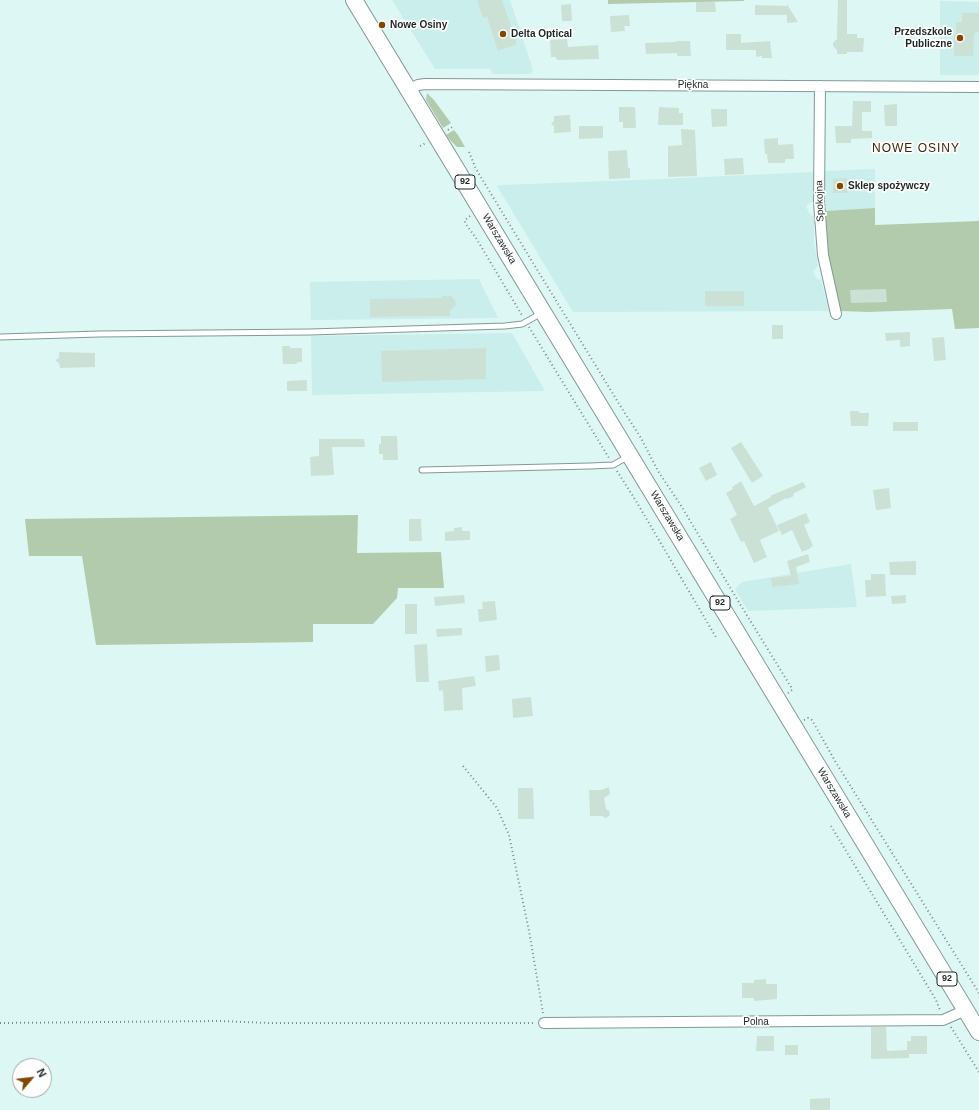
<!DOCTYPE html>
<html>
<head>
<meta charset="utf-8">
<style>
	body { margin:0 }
	#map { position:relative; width:979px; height:1110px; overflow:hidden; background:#ddf7f5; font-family:Helvetica,sans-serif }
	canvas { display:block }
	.north { position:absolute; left:12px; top:1058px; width:40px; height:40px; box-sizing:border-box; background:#fefefe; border:1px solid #a4a8a8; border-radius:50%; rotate:62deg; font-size:11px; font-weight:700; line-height:16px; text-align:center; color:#1d2726 }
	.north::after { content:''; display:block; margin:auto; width:14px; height:18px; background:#834800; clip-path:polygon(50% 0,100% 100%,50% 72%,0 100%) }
</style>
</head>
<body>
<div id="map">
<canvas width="979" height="1110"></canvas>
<div class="north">N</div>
</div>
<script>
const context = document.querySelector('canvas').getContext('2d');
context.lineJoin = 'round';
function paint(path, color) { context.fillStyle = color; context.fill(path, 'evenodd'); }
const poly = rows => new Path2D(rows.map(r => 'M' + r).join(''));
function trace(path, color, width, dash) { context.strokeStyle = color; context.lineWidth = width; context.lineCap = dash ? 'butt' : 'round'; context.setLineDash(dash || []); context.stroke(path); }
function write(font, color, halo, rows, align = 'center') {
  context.font = font + ' Helvetica,sans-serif'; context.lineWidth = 3.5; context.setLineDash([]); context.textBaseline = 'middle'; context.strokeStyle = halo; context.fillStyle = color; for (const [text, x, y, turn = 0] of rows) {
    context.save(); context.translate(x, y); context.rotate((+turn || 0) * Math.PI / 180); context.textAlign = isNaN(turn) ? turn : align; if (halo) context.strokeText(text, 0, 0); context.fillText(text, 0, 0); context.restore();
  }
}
const built = poly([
	[392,0,510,0,533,70,531,74,492,74,491,69,435,69],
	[940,1,979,2,979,75,940,75],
	[875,169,875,208,825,211,825,171],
	[814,172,813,201,806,206,810,215,814,216,814,242,818,265,813,272,817,279,821,280,829,311,573,312,497,186,501,185,662,179],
	[479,279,498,318,311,320,310,282],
	[512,333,545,391,312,395,311,336],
	[851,564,857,607,748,611,735,589,742,582]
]);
const green = poly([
	[608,0,744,0,744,1,608,4],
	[427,93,434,100,451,123,443,128,426,100],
	[454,130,458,135,465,147,457,147,451,141,446,135],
	[875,208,875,225,979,221,979,328,955,329,952,309,868,312,841,311,828,265,825,211],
	[358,515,357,553,441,552,444,588,398,588,397,598,373,624,313,624,313,642,96,645,82,556,29,556,25,519]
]);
const building = poly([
	[477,0,502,0,517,44,498,51,487,17,483,18],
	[838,0,847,0,847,34,857,34,857,38,864,38,863,52,847,52,847,54,837,54,837,50,833,46,833,43,837,39,837,35],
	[696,2,715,2,716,12,696,12],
	[571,4,572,21,562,21,561,5],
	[787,4,798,22,787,23,787,15,755,15,755,5,787,6],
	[962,13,979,13,979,32,974,33,973,56,954,56,954,35,956,35,956,22,962,22],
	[629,15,630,26,624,26,625,31,611,32,610,16],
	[726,34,741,34,741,43,770,41,772,58,762,58,762,56,756,57,756,50,726,50],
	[567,39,568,47,598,45,599,59,557,60,556,57,551,57,550,40],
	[676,41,690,41,691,56,677,56,677,53,646,54,645,43,676,42],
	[853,101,871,101,871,112,862,112,862,131,872,131,872,138,851,139,851,143,836,143,835,126,852,126],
	[897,104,897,126,885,126,884,105],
	[619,107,635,107,636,128,623,128,623,122,619,122],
	[659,107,679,108,679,113,683,113,683,125,658,125],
	[711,109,727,109,727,126,712,127],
	[570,115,571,132,554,133,554,126,551,124,554,121,554,116],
	[579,126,603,126,603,138,579,139],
	[681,129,695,130,697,176,668,177,668,146,682,145],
	[778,138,778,145,793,144,794,159,785,159,785,163,768,163,767,154,765,154,764,139],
	[627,150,628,168,630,168,630,178,609,179,608,151],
	[743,158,744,174,725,175,724,159],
	[847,178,847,193,833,193,833,179],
	[886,289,887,302,851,303,850,290],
	[705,291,744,291,744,306,705,306],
	[442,296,451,296,455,300,456,306,453,306,453,309,450,309,450,316,370,317,370,299,442,298],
	[772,325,783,325,783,339,772,339],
	[910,332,910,346,900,347,900,340,886,341,885,333],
	[944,337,946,360,934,361,932,338],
	[282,346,290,346,290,348,302,348,302,362,297,362,297,364,283,364],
	[486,348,486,379,382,382,381,351],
	[59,352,95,353,95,367,60,368,59,363,55,360,59,358],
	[307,380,307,391,287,391,287,381],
	[850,411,859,411,859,413,869,413,868,426,851,426],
	[893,422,918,422,918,431,893,431],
	[381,436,397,436,398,460,383,460,383,454,379,454,379,444,381,444],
	[319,439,364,439,365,447,332,447,334,475,311,476,310,457,319,456],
	[741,442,763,476,752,483,731,448],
	[711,462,717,475,706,481,699,468],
	[741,481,754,506,771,497,770,496,803,482,806,487,793,494,794,496,787,499,786,498,768,508,779,531,760,540,767,557,754,563,744,541,741,542,730,519,737,515,726,493,733,489,732,487],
	[889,488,891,508,876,510,873,490],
	[806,513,810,522,804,525,813,546,810,547,811,548,802,552,792,530,782,535,777,525],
	[409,519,421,519,422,541,409,541],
	[462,527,462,531,470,531,470,540,445,541,445,532,454,531,454,528],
	[808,554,810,562,796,567,799,584,772,587,771,578,791,576,787,561],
	[916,561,916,575,890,575,889,562],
	[871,574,885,574,886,596,866,597,865,580,871,580],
	[464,595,465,603,435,606,434,597],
	[906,595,906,603,892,604,891,596],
	[495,601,497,620,479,622,478,609,483,609,482,602],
	[405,604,417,604,417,634,405,634],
	[462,628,462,635,437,637,436,629],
	[427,644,429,682,416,682,414,645],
	[499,655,500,670,486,672,485,656],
	[474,676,476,686,462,688,463,710,444,711,443,690,439,691,438,681],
	[531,697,533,716,513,718,512,699],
	[609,787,610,794,604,798,606,809,609,811,610,815,606,818,602,816,590,816,589,790,601,790],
	[518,788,533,788,534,819,518,819],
	[766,979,766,984,777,984,777,999,754,1001,754,998,742,998,742,983,754,983,754,980],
	[871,1027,886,1027,887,1051,907,1050,907,1041,911,1041,911,1036,927,1036,927,1054,909,1054,909,1058,871,1059],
	[757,1036,774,1036,774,1051,756,1051],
	[785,1045,798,1045,798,1055,785,1055],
	[830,1098,830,1110,810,1110,810,1099]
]);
const path = poly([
	[448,130,454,126],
	[420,146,426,143],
	[469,152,476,169,505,217,621,407,641,438,658,471,680,504,740,604,791,687,792,690,788,693],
	[470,216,465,220,465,223,476,238,523,317],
	[529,327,609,458],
	[617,471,636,501,717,639],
	[804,720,808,718,812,720,835,761,979,993],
	[463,766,497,808,509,835,529,931,543,1013],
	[831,826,936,1000,940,1010],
	[0,1023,219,1021,269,1023,534,1023],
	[951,1027,979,1072]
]);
const service = poly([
	[0,337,99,334,310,332,505,326,522,324,542,313],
	[422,470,590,466,613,465,629,456]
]);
const minor = poly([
	[820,86,819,202,823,255,836,314],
	[408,90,418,85,425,84,979,87],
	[544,1023,943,1020,966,1010]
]);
const primary = poly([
	[354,0,979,1032]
]);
const markers = [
	[382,25,4,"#834800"],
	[503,34,4,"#834800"],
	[960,38,4,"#834800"],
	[840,186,4,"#834800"]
];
const shields = [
	[465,182,20],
	[720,603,20],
	[947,979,20]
];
const shieldNames = [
	["92",465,182],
	["92",720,603],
	["92",947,979]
];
const poiNames = [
	["Nowe Osiny",390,25],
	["Przedszkole",952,32,"right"],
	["Publiczne",952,44,"right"],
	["Delta Optical",511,34],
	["Sklep spożywczy",848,186]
];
const streetNames = [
	["Piękna",693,85],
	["Spokojna",820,201,-92],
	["Warszawska",499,239,59],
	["Warszawska",667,516,59],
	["Warszawska",834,793,59],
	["Polna",756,1022]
];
const quarterNames = [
	["NOWE OSINY",916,149]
];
paint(built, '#caeeeb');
paint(green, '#b2cbac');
paint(building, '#cbe1d6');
trace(service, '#819997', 7);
trace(minor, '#819997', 12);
trace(primary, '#819997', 18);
trace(path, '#788a88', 2, [1, 3]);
trace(service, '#fff', 5);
trace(minor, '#fff', 10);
trace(primary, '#fff', 16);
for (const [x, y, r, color] of markers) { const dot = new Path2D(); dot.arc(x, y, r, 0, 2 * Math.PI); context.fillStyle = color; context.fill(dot); trace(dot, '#fefefe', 1.5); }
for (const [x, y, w] of shields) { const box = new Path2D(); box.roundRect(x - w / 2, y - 7, w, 14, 3); context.fillStyle = '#fefefe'; context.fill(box); trace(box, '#1d2726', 1); }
write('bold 9px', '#1d2726', null, shieldNames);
write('bold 10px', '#1d2726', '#fefefe', poiNames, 'left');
write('10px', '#1d2726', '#fefefe', streetNames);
context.letterSpacing = '1px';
write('12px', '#422508', '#fefefe', quarterNames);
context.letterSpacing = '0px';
</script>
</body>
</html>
